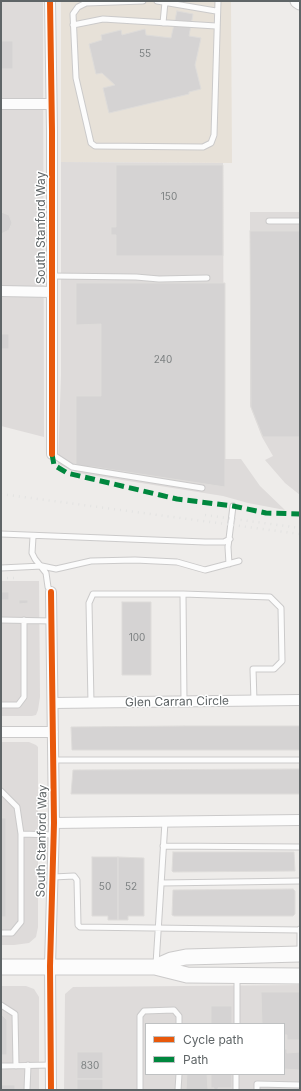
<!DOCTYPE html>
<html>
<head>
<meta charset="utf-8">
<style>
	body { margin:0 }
	#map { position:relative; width:301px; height:1091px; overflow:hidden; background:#eeecea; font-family:Inter,sans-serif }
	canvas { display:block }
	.frame { position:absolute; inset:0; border:2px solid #5f6567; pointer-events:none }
	.legend { position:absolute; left:145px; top:1023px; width:140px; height:52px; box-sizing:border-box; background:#fff; border:1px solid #bfc1c2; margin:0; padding:5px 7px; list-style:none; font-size:12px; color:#5f6567 }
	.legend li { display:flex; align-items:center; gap:8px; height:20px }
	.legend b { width:20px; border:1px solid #bfc1c2 }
</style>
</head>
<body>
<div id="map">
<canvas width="301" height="1091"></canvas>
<div class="frame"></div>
<ul class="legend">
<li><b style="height:5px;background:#e8590c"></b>Cycle path</li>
<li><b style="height:5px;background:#00873e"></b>Path</li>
</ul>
</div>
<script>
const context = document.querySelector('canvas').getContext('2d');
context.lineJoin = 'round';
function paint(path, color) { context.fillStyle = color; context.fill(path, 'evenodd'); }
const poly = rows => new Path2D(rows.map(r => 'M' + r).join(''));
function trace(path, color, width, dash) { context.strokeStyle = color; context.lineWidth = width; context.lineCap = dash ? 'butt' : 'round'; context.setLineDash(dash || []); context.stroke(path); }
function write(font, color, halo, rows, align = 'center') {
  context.font = font + ' Inter,sans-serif'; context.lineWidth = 3; context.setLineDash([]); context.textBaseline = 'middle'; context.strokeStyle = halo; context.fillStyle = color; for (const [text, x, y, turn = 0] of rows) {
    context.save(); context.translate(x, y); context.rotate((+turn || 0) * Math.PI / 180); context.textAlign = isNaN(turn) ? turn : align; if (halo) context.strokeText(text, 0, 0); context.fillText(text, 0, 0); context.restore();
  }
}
const commercial = poly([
	[61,1,231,1,232,163,61,162]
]);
const industrial = poly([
	[1,1,43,1,44,437,1,426],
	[61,162,223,163,224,459,241,459,260,486,285,510,248,503,223,496,78,473,58,464,61,375],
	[250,212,300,212,300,495,285,483,265,460,273,456,262,437,250,406],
	[1,581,39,581,40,697,38,710,36,715,32,716,1,716],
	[1,742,29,742,36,745,38,747,38,927,36,937,29,943,14,945,1,945],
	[300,985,300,1090,64,1090,65,994,73,987],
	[146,1024,284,1024,284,1074,146,1074],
	[1,986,26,986,34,989,39,997,39,1090,1,1090]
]);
const building = poly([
	[177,11,193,14,189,36,201,38,195,65,201,89,189,92,189,94,109,113,103,88,115,85,102,73,96,74,89,44,102,40,101,35,121,30,122,35,145,29,146,35,171,38,177,11],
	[1,41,13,41,13,69,1,69,1,41],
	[116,165,223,165,223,256,116,256,116,235,111,235,111,227,116,227,116,165],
	[1,212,9,215,12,223,9,230,1,234,1,212],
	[250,231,300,231,300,437,263,437,251,407,250,231],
	[76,283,225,283,225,487,94,467,74,466,74,464,76,464,76,396,101,396,101,324,76,325,76,283],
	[1,334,9,334,9,349,1,349,1,334],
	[1,592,9,592,9,600,1,600,1,592],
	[19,600,28,600,28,603,19,604,19,600],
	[122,602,151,602,151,675,122,675,122,602],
	[184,726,300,726,300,750,72,750,71,727,184,726],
	[300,769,300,794,71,794,73,770,300,769],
	[1,818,6,818,6,917,1,917,1,818],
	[173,852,294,852,295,871,173,872,172,871,173,852],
	[92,857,118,857,118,920,108,920,108,916,92,916,92,857],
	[118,857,144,858,144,916,128,916,128,920,118,920,118,857],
	[293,889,295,891,295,914,293,916,174,916,172,915,173,890,293,889],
	[261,992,300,992,300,1040,287,1040,287,1035,284,1035,284,1024,262,1024,261,992],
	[211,1006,232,1006,232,1024,211,1024,211,1006],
	[1,1014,7,1020,7,1055,1,1055,1,1014],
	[284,1049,287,1049,287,1053,300,1052,300,1070,284,1069,284,1049],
	[77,1052,103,1052,103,1079,77,1079,77,1052],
	[187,1074,207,1074,208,1090,186,1090,187,1074],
	[211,1074,232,1074,232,1088,218,1088,218,1090,214,1090,214,1088,211,1088,211,1074],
	[77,1079,103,1079,103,1090,77,1090,77,1079],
	[1,1085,15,1085,15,1090,1,1090,1,1085]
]);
const service = poly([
	[143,1,86,3,78,7,73,14,76,78,91,143,95,146,203,147,211,143,214,135,218,1],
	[157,1,216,11],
	[163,23,165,2],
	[73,25,103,19,216,26],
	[269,221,300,221],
	[52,276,136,277,159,279,207,278],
	[52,454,72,467,202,488],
	[1,534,205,542,224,542,230,539],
	[33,537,32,553,35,559,46,573,48,587,51,592],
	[229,564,228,547,233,506],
	[1,568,42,566,56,569,91,561,135,560,177,562,205,570,239,561],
	[183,594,184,702],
	[1,620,52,621],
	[91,703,89,603,93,594,183,594,270,597,281,608,282,661,274,669,253,669,254,701],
	[1,705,18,705,24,697,24,620],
	[54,760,300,760],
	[1,791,17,807,21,834,54,835],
	[163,846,300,847],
	[53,877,74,876,77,880,78,925,80,927,300,930],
	[161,883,300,881],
	[1,933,12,933,21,922,21,834],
	[300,953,300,929],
	[156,964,165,822],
	[237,977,237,1024],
	[1,1005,15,1014,16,1066],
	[1,1066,51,1065],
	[27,1090,28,1065],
	[140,1090,140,1016,144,1011,174,1010,179,1016,179,1024],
	[178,1090,179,1074],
	[236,1090,236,1074],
	[257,1090,257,1084,300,1085]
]);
const minor = poly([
	[50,1,52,131,52,454],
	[1,104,51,104],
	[1,291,52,292],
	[53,703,300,700],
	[1,732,53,732],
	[54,823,300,820],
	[51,1090,50,966,54,823,51,592]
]);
const tertiary = poly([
	[297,1,300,3]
]);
const secondary = poly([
	[1,967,155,967,187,975,300,976],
	[155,967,171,960,186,957,300,954]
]);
const rail = poly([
	[1,494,300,534],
	[205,515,300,528],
	[1,578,19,578]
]);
const quiet = poly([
	[52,454,54,465,67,473,84,477,177,499,233,506,266,513,300,514]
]);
const cycleway = poly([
	[50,1,52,131,52,454],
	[51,1090,50,966,54,823,51,592]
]);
const numberNames = [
	["55",145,54],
	["150",169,197],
	["240",163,360],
	["100",137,638],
	["50",105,887],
	["52",131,887],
	["830",90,1066]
];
const streetNames = [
	["South Stanford Way",41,228,-90],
	["Glen Carran Circle",177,702,-1],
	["South Stanford Way",42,841,-89]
];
paint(commercial, '#e7e1d8');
paint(industrial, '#dedbda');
paint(building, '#d5d3d3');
trace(building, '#dedcda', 1);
trace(service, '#cbcaca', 7);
trace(minor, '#cbcaca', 12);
trace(tertiary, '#cbcaca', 15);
trace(secondary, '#cbcaca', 17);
trace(service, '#fcfcfc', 5);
trace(minor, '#fcfcfc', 10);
trace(tertiary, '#fcfcfc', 13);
trace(secondary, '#fcfcfc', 15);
trace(rail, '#e3e3e2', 2.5, [1, 5]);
trace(quiet, '#00873e', 5, [10, 5]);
trace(cycleway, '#e8590c', 6);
write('10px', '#7e8283', null, numberNames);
write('12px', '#5f6567', '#fff', streetNames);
</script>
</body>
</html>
